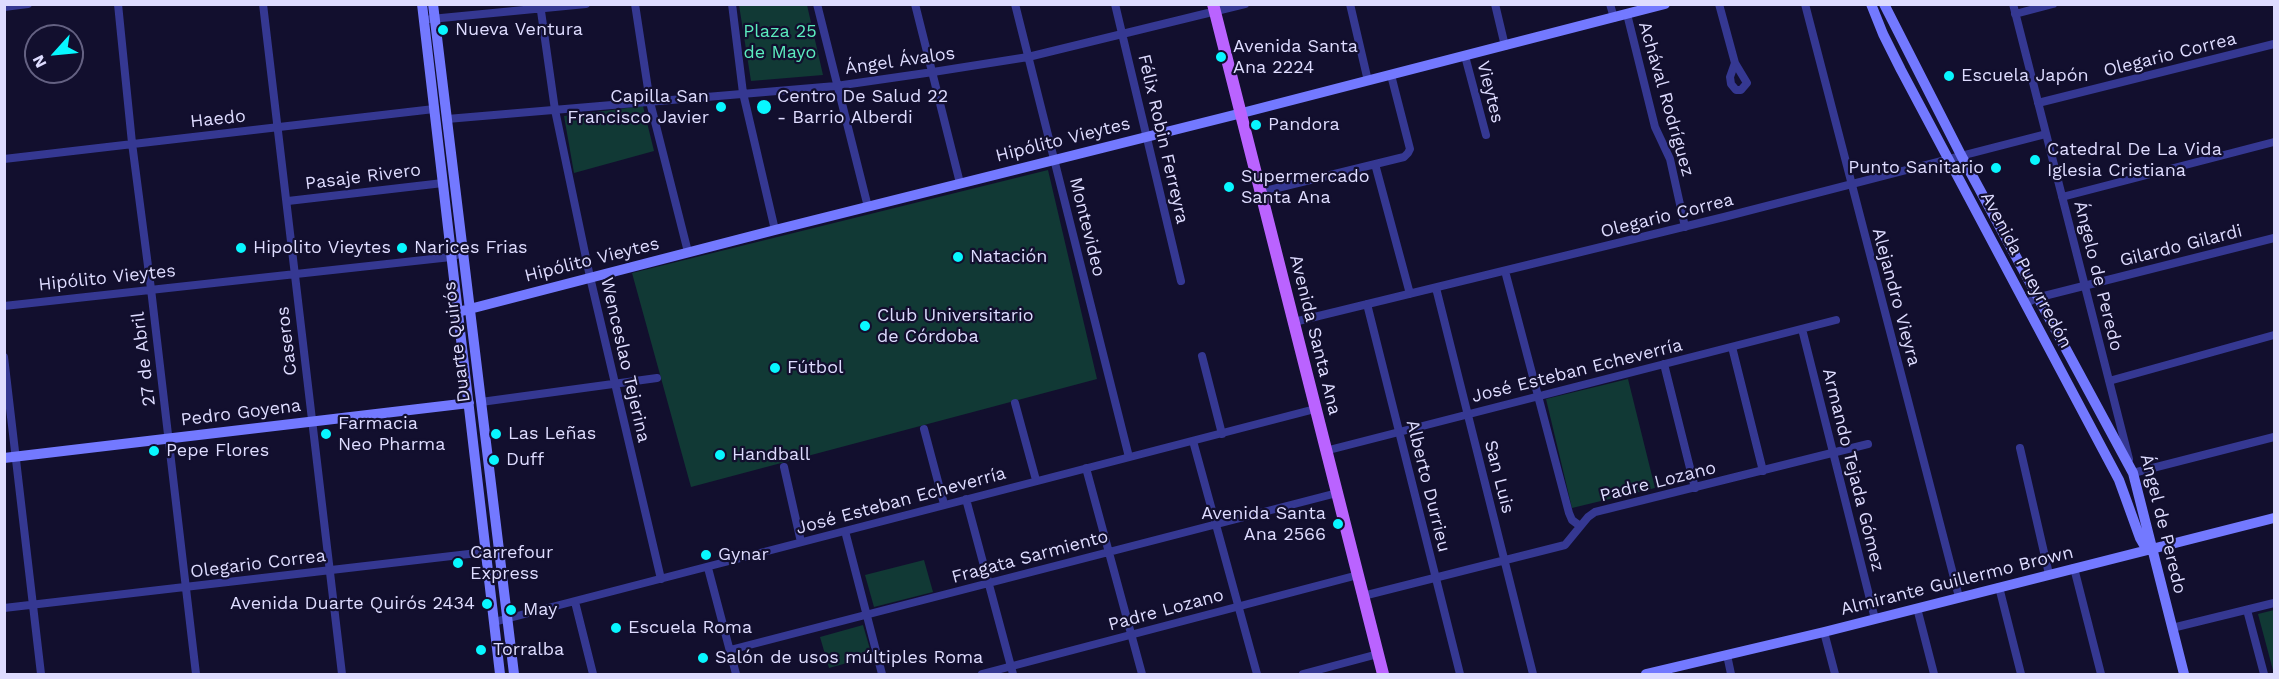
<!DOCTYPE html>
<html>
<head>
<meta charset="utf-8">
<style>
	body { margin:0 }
	#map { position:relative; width:2279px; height:679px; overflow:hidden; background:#120f2e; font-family:"Work Sans",sans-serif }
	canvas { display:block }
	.frame { position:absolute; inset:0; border:6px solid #dedcff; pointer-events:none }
	.north { position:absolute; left:24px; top:24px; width:60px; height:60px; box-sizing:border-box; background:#120f2e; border:2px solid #646182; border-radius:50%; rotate:243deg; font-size:16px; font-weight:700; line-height:24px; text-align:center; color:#dedcff }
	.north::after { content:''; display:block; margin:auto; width:21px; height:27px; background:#08f7ff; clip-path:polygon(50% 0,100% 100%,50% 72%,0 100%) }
</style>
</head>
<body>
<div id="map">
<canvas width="2279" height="679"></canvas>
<div class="frame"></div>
<div class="north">N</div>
</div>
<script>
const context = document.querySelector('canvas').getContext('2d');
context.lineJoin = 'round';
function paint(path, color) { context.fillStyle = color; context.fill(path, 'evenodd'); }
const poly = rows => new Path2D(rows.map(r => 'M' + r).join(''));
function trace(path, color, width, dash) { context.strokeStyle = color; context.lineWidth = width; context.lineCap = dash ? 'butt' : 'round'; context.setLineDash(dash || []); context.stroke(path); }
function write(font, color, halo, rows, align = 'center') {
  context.font = font + ' "Work Sans",sans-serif'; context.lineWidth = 4.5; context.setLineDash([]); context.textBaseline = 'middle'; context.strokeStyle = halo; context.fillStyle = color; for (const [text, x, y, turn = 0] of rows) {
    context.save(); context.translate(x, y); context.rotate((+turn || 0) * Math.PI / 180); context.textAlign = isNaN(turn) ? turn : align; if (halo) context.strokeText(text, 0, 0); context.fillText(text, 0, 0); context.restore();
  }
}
const green = poly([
	[739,5,807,5,823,75,751,81],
	[643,106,654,151,574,173,564,116],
	[1048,170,1097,379,691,487,632,273],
	[1628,379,1655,488,1572,508,1546,399],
	[924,560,933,592,874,607,865,575],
	[2274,610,2274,674,2258,614],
	[863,625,872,656,829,668,820,637]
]);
const street = poly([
	[118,4,132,143,151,289,196,674],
	[263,4,342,674],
	[540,4,555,110,590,277,661,579],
	[635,4,650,102,688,252],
	[732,4,743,93,775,230],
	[817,4,868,207],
	[915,4,960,183],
	[1015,4,1129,457],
	[1115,4,1181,281],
	[1350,4,1368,81],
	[1495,4,1505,46],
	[1610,4,1614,18],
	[1719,4,1735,63,1747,83,1741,90,1736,90,1731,84,1730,77,1735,63],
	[1805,4,1959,597],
	[2013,4,2129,459],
	[4,7,28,4],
	[1627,14,1655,127,1670,159,1685,227],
	[2015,14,2053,4],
	[431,19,586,4],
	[1465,56,1486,135],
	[2038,103,2274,44],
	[447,119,836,86,933,72,1028,57,1245,4],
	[4,159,434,109],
	[1375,164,1410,294],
	[1261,192,1404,157,1408,153,1410,149,1391,75],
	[2062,197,2274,142],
	[288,201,443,183],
	[1505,271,1569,513,1572,520,1580,526],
	[1436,288,1533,674],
	[1367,304,1460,674],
	[2025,304,2036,298,2274,238],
	[4,306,451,257,462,253],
	[1294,322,1724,217,2046,134],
	[1802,329,1875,619],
	[1732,347,1763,471],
	[1202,356,1222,434],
	[4,357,41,674],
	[1664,364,1695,488],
	[2109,381,2274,335],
	[481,402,657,378],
	[1015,403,1036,480],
	[924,429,944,504],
	[1193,441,1257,674],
	[2020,448,2049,574],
	[1325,451,1836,320],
	[784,467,801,542],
	[1086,468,1142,674],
	[2132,471,2133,473,2274,437],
	[966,499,1013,674],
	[845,531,882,674],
	[708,568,736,674],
	[2074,568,2101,674],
	[1999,587,2021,674],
	[1363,596,1565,545,1588,517,1595,512,1868,444],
	[575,602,593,674],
	[4,608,486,552],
	[1917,608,1934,674],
	[2247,610,2264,674],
	[494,622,1315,409],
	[2172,628,2274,603],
	[1824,632,1835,674],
	[730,650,1337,493],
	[1727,655,1731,674],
	[982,674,1358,575],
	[1303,674,1378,654]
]);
const secondary = poly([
	[422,4,500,674],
	[433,4,514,674],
	[1871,4,1883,34,1901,70,2119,480,2140,538,2144,545,2153,548],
	[1884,4,1961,155,2133,473,2184,674],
	[458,312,775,230,1242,113,1665,4],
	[4,458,469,403],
	[1646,674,1824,632,2274,518]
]);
const primary = poly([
	[1213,4,1383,674]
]);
const markers = [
	[443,30,6,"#08f7ff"],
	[1221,57,6,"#08f7ff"],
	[1949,76,6,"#08f7ff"],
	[721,107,6,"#08f7ff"],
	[764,107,8,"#08f7ff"],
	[1256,125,6,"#08f7ff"],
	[2035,160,6,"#08f7ff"],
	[1996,168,6,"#08f7ff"],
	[1229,187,6,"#08f7ff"],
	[241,248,6,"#08f7ff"],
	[402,248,6,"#08f7ff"],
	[958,257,6,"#08f7ff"],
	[865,326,6,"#08f7ff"],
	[775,368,6,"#08f7ff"],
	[326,434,6,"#08f7ff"],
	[496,434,6,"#08f7ff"],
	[154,451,6,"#08f7ff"],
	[720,455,6,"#08f7ff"],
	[494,460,6,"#08f7ff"],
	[1338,524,6,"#08f7ff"],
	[706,555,6,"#08f7ff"],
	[458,563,6,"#08f7ff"],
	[487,604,6,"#08f7ff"],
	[511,610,6,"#08f7ff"],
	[616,628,6,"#08f7ff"],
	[481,650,6,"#08f7ff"],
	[703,658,6,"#08f7ff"]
];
const poiNames = [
	["Nueva Ventura",455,30],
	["Avenida Santa",1233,47],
	["Ana 2224",1233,68],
	["Escuela Japón",1961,76],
	["Capilla San",709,97,"right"],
	["Francisco Javier",709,118,"right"],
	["Centro De Salud 22",777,97],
	["- Barrio Alberdi",777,118],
	["Pandora",1268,125],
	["Catedral De La Vida",2047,150],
	["Iglesia Cristiana",2047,171],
	["Punto Sanitario",1984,168,"right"],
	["Supermercado",1241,177],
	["Santa Ana",1241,198],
	["Hipolito Vieytes",253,248],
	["Narices Frias",414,248],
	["Natación",970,257],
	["Club Universitario",877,316],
	["de Córdoba",877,337],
	["Fútbol",787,368],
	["Farmacia",338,424],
	["Neo Pharma",338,445],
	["Las Leñas",508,434],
	["Pepe Flores",166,451],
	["Handball",732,455],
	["Duff",506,460],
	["Avenida Santa",1326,514,"right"],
	["Ana 2566",1326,535,"right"],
	["Carrefour",470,553],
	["Express",470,574],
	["Gynar",718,555],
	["Avenida Duarte Quirós 2434",475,604,"right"],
	["May",523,610],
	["Escuela Roma",628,628],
	["Torralba",493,650],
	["Salón de usos múltiples Roma",715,658]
];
const parkNames = [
	["Plaza 25",780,32],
	["de Mayo",780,53]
];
const streetNames = [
	["Olegario Correa",2170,55,-14],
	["Ángel Ávalos",900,61,-8],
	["Vieytes",1490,92,76],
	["Achával Rodríguez",1666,99,74],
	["Haedo",218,119,-6],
	["Félix Robin Ferreyra",1163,139,77],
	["Hipólito Vieytes",1063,140,-14],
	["Pasaje Rivero",363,177,-7],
	["Olegario Correa",1667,216,-14],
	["Montevideo",1087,227,76],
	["Gilardo Gilardi",2181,246,-14],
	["Hipólito Vieytes",592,260,-14],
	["Avenida Pueyrredón",2026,270,62],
	["Ángelo de Peredo",2098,276,76],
	["Hipólito Vieytes",107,278,-6],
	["Alejandro Vieyra",1896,297,75],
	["Avenida Santa Ana",1315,335,76],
	["Caseros",287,341,-97],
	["Duarte Quirós",457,342,-97],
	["27 de Abril",144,359,-97],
	["Wenceslao Tejerina",625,360,77],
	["José Esteban Echeverría",1577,371,-14],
	["Pedro Goyena",241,413,-7],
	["Armando Tejada Gómez",1853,470,76],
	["San Luis",1499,477,76],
	["Padre Lozano",1658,482,-14],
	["Alberto Durrieu",1428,486,76],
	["José Esteban Echeverría",901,501,-15],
	["Ángel de Peredo",2163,524,76],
	["Fragata Sarmiento",1030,557,-15],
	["Olegario Correa",258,564,-7],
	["Almirante Guillermo Brown",1957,581,-14],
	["Padre Lozano",1166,610,-15]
];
paint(green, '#113935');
trace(street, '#353892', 8);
trace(secondary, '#7379ff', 10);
trace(primary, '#ba63ff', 12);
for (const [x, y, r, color] of markers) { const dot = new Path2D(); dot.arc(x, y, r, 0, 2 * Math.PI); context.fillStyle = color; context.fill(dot); trace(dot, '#120f2e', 2); }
write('18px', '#dedcff', '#120f2e', poiNames, 'left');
write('18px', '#5becbe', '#120f2e', parkNames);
write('18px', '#dedcff', '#120f2e', streetNames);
</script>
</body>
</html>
